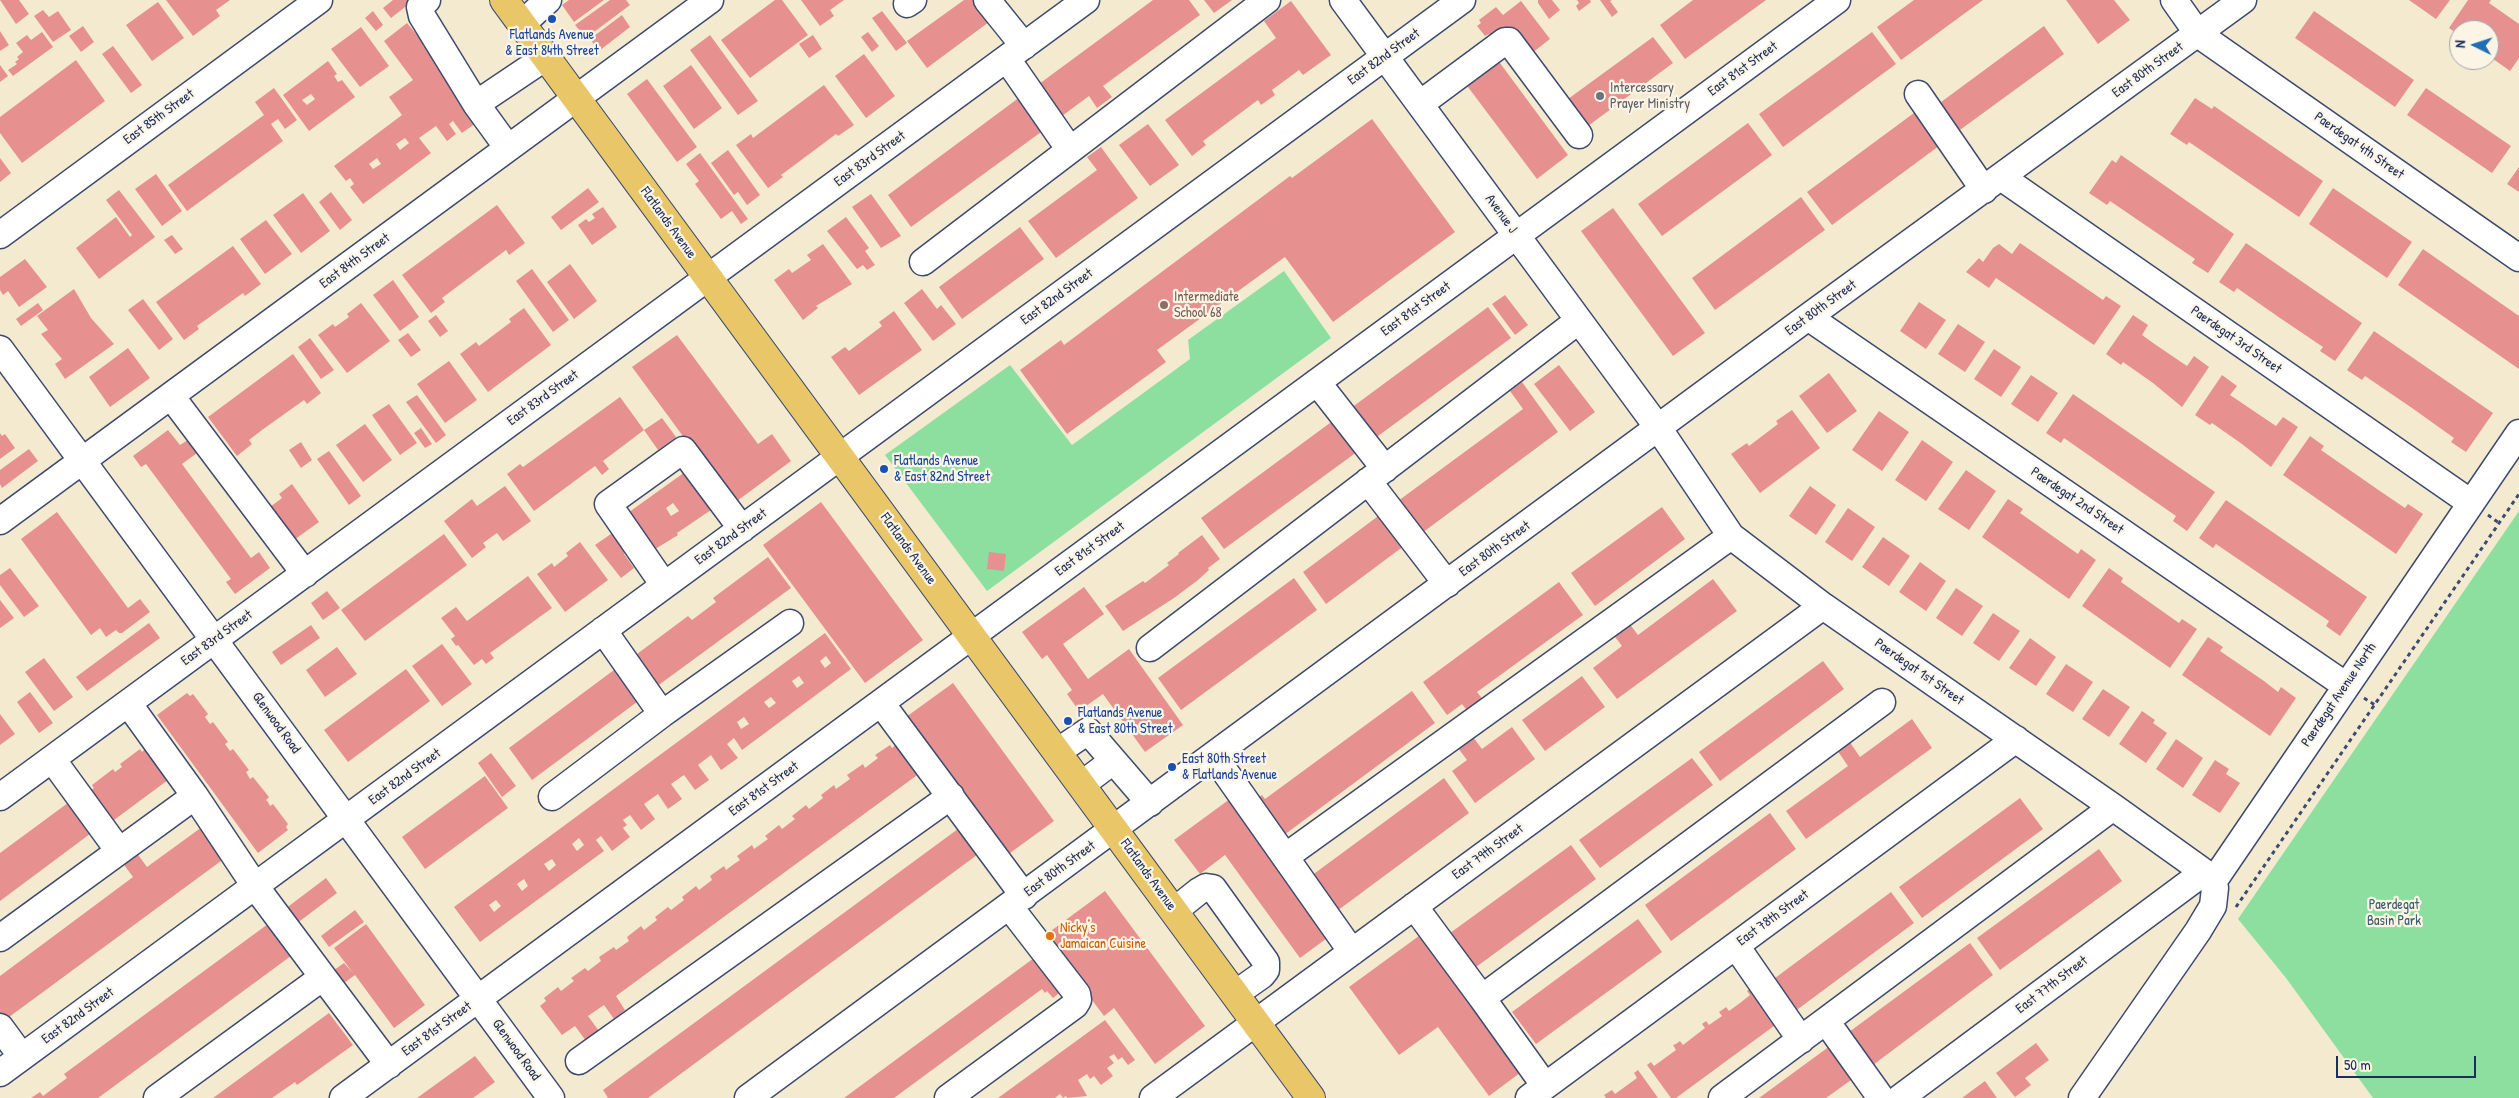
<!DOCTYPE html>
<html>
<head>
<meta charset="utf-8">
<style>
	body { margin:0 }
	#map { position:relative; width:2519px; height:1098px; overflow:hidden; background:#f4ead0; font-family:"Patrick Hand",sans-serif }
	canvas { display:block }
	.north { position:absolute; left:2449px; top:20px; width:50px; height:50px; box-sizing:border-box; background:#fcf5e5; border:1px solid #a2a6af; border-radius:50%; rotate:274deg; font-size:14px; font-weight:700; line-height:20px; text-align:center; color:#1b2f5e }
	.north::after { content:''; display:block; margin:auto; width:18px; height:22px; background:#1f6fb2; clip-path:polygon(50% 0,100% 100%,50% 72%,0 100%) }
	.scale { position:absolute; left:2336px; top:1056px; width:140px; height:22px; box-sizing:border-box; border:2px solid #1b2f5e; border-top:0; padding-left:6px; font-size:15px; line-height:18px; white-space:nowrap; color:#1b2f5e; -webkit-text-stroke:4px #fcf5e5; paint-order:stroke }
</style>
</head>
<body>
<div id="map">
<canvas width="2519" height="1098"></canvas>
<div class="north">N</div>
<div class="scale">50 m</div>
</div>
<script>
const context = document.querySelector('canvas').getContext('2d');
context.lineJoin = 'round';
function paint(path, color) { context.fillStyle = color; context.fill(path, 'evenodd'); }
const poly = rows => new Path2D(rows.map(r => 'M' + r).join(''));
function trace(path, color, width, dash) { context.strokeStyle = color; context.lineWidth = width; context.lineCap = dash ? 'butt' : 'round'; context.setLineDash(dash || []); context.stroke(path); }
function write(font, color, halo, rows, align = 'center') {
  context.font = font + ' "Patrick Hand",sans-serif'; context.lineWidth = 4.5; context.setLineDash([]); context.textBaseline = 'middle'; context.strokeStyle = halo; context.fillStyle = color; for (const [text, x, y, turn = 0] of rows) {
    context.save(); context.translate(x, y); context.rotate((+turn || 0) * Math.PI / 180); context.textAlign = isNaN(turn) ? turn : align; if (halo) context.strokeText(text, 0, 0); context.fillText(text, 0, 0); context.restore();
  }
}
const green = poly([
	[1284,271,1331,338,987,591,885,455,1010,365,1072,445,1190,359,1188,340],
	[2519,511,2519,1098,2373,1098,2286,978,2238,919]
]);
const building = poly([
	[0,0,19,0,29,14,16,24],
	[166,0,230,0,216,10,220,16,193,36],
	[393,0,414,0,391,18,383,8],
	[569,0,604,0,574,22,562,5],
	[610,0,626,0,630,5,586,38,575,25],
	[775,0,782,0,808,35,750,78,721,40],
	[801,0,844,0,830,10,834,16,820,26],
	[964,0,979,0,993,19,927,68,907,41],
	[1153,0,1189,0,1200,15,1103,86,1112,97,1097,108,1089,96,1062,116,1039,84],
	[1204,0,1232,0,1214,13],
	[1538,0,1552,0,1560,10,1549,19,1538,3],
	[1577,0,1590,0,1591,2,1579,11,1576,6,1579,3],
	[1600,0,1612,0,1610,1,1618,12,1612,17],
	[1693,0,1766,0,1685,59,1660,25],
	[1914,0,1983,0,1901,60,1877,27],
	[2066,0,2114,0,2130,20,2098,44],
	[2409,0,2450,0,2436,19],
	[2468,0,2491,0,2489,3,2519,24,2519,58,2510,71,2489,56,2489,30,2459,30,2459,35,2449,28],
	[1291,1,1331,55,1303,75,1299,70,1272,90,1275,95,1261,105,1258,100,1203,141,1206,145,1192,156,1165,120,1276,38,1264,21],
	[1521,1,1550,39,1532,53,1512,27,1494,40,1489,34,1485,36,1477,26,1481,23,1479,20,1496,7,1503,15],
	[158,2,184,38,152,61,126,25],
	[43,10,49,17,58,11,71,30,53,42,34,16],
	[373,11,383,25,376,31,365,18],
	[882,11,907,43,896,51,872,18],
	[2314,11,2414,80,2395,107,2295,38],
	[622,15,630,27,599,51,590,39],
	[407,23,434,56,432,57,479,121,462,133,453,121,449,124,456,134,447,141,436,126,419,138,431,153,363,204,350,187,354,184,350,178,346,181,334,166,402,115,389,97,413,80,384,41],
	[405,138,409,143,400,150,396,144],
	[377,158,381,164,373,169,369,164],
	[83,26,94,42,81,52,69,36],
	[2044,26,2064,54,1953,135,1933,108],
	[361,27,389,66,360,87,331,49],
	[0,31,9,45,0,51],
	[42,32,53,47,13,76,8,70,17,64,15,62,19,59,17,57,23,52,16,43,27,35,31,40],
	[868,32,879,46,872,52,861,37],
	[1872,32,1896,64,1783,147,1759,114],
	[710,35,758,101,738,115,690,50],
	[813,35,822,49,809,58,799,44],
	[1653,37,1673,63,1588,126,1568,99],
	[113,46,142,85,131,93,102,54],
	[864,54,895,96,866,118,835,76],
	[1497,59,1568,155,1537,179,1465,83],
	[76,60,105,101,22,163,0,133,0,117],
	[328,61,337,74,334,76,338,82,342,80,355,97,309,131,283,95],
	[311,94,315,99,307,105,302,100],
	[0,65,8,76,0,82],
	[691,65,722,108,694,129,663,86],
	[647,79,697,147,677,162,627,94],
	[824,85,854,125,838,136,836,134,808,155,781,175,783,177,768,188,736,145,751,134,753,138],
	[274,88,297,120,285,129,278,119,271,124,283,141,187,211,168,185,264,115,255,102],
	[2426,88,2511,146,2492,173,2407,115],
	[1024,94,1048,127,911,227,888,195],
	[2195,98,2212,109,2214,106,2323,181,2299,217,2189,142,2187,145,2170,134],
	[1918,110,1943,143,1832,225,1807,192],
	[1372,119,1455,232,1333,322,1285,257,1157,350,1166,362,1067,434,1020,370,1061,340,1064,345,1290,176,1292,178],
	[1748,123,1772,155,1662,236,1638,204],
	[1148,124,1179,165,1150,186,1119,145],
	[1101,147,1138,198,1056,258,1028,221,1097,170,1087,157],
	[728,150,760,195,747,205,738,192,734,195,711,163],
	[700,153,748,219,741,224,732,211,721,219,695,184,699,181,686,164],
	[2121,155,2234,234,2208,273,2192,263,2195,259,2110,201,2107,205,2089,193,2112,160,2116,163],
	[0,158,11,173,0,182],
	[2519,167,2519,192,2507,184],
	[156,174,182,211,162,226,135,189],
	[588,188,599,202,561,230,551,217],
	[2333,188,2412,242,2387,278,2309,224],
	[119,190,155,237,99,279,76,248,116,217,130,237,132,235,106,200],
	[331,192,352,220,340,230,319,202],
	[303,193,330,231,301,253,273,215],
	[871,194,901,236,881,248,852,207],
	[1801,197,1825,230,1715,310,1692,278],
	[497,205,525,243,509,255,506,250,442,298,445,302,431,313,402,275],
	[603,207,617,227,592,245,578,225,586,219,589,222,595,218,592,214],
	[1613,208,1705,333,1673,356,1581,231],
	[846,217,869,248,865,251,875,265,867,270,863,265,857,269,827,231],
	[266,220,292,254,265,274,240,239],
	[1020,227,1044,259,962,319,939,287],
	[172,235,183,249,175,254,164,240],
	[2020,243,2103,300,2106,296,2121,306,2094,345,1996,278,1989,288,1966,272,1979,258,1983,262,1993,248,1999,244,2012,254],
	[2246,243,2362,323,2335,361,2320,351,2323,347,2280,318,2237,288,2234,292,2219,282],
	[823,244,852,284,816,306,818,308,803,320,774,280,789,269,792,273,811,260,807,255],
	[233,246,261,284,245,296,243,293,197,326,199,329,184,340,156,302],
	[2423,249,2519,316,2519,369,2398,285],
	[25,259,47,287,19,307,8,291,3,295,0,290,0,277],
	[570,264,597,301,574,319,547,282],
	[532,269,569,320,553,332,516,281],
	[393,280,419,317,400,331,373,295],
	[74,289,91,318,114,344,65,379,55,364,62,359,41,334,48,330,37,316],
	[922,289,937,309,941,305,956,324,933,341,904,303],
	[1505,295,1528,325,1515,335,1492,304],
	[143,299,173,339,159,350,128,310],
	[1919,302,1946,320,1926,349,1900,331],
	[38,303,43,310,21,326,16,319],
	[361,303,390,341,347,373,318,335,333,324,335,327,349,317,347,314],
	[1488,307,1511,338,1374,439,1351,408],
	[524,308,551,345,488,392,460,354,476,342,479,346,511,322,509,319],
	[894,311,922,350,859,395,831,357,845,347,849,351,882,326,879,322],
	[436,315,448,331,440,337,428,321],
	[2133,315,2148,325,2142,335,2156,345,2187,366,2194,356,2209,367,2182,407,2153,383,2123,362,2121,365,2106,354],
	[1958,324,1985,342,1965,372,1938,354],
	[2374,331,2493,413,2466,452,2451,442,2454,438,2412,408,2365,376,2362,380,2347,370],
	[408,333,421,350,411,357,398,340],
	[677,335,758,444,772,434,791,461,733,504,632,367],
	[310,338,334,370,321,379,298,347],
	[128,348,150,378,110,407,89,377],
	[1994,349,2021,367,2001,397,1974,379],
	[293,354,321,393,307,404,304,400,262,430,249,440,252,444,237,456,208,417],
	[449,361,477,400,445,423,417,384],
	[1559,365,1595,412,1570,431,1534,384],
	[1829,373,1857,411,1827,433,1799,396],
	[2031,375,2058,393,2038,422,2011,404],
	[2222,375,2237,386,2230,395,2276,426,2283,417,2298,427,2271,467,2242,444,2212,423,2210,425,2195,415],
	[1522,382,1558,432,1422,533,1398,501,1523,409,1510,391],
	[2073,394,2215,492,2187,531,2173,521,2176,516,2064,438,2061,443,2046,433],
	[417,395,446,435,436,443,406,402],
	[620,397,644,430,603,461,609,469,602,475,595,466,534,511,507,474,520,464,523,467],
	[389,404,417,443,400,455,372,415],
	[1792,410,1820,448,1760,493,1731,454,1747,443,1749,446,1778,424,1776,421],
	[1879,411,1909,432,1882,471,1852,450],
	[1338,417,1361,449,1224,549,1201,518],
	[662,418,676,437,658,450,644,430],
	[365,424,392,460,363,482,336,445],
	[421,428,432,444,425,448,414,433],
	[168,430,180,445,188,440,197,453,182,464,251,558,259,552,270,568,235,594,226,582,231,579,146,464,141,467,133,456],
	[0,433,2,436,5,434,15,448,0,459],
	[2310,436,2324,446,2321,450,2377,489,2405,508,2408,504,2423,514,2396,554,2283,475],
	[1922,440,1953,462,1926,501,1895,480],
	[301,442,312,460,301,468,289,450],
	[29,449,38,461,2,488,0,484,0,470],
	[329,451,361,496,349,505,317,459],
	[692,467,718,503,710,508,711,510,677,533,678,535,652,551,625,515],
	[673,503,679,511,671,516,666,508],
	[1966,470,1996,491,1969,530,1938,509],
	[292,484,319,522,294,540,270,507,282,498,279,494],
	[505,486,531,521,503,541,497,533,483,543,486,547,472,558,444,521,472,499,477,506],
	[1810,486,1836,505,1816,535,1789,516],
	[2008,499,2023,509,2020,513,2078,554,2081,549,2096,560,2069,599,1982,537],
	[2226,500,2367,597,2340,636,2326,626,2329,621,2216,544,2213,548,2199,538],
	[821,502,923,640,865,683,763,545],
	[1662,507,1685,539,1595,606,1571,573],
	[1848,508,1875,527,1852,561,1825,542],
	[1385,511,1408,543,1326,604,1303,572],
	[57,512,128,608,140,599,150,612,122,633,119,633,116,630,106,637,100,628,91,635,21,539],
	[621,527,635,546,624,554,634,568,621,578,595,545],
	[444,534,467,565,365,641,341,610],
	[1202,535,1220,559,1208,568,1209,570,1198,580,1174,598,1123,631,1105,606,1143,581,1145,583,1169,565,1167,563,1179,554,1178,553],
	[1883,537,1910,556,1889,586,1862,567],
	[580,542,608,580,565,612,537,574,552,563,554,567,568,556,566,553],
	[989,552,1006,554,1004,571,987,569],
	[768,557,791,588,656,687,633,657,688,616,692,620,716,602,713,598],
	[1920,562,1946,581,1926,611,1899,592],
	[10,568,39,606,24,617,0,585,0,575],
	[2109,568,2123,578,2121,582,2179,623,2182,619,2197,629,2170,668,2082,606],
	[528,576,552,608,490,653,494,658,486,664,482,659,474,665,458,645,456,646,451,639,455,636,441,618,456,607,467,621],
	[1294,578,1317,610,1181,710,1158,678],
	[1713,579,1737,611,1617,699,1593,668,1622,646,1613,634,1629,623,1638,635],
	[1559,582,1583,615,1477,692,1487,705,1472,717,1462,704,1447,715,1423,682],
	[1084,587,1104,614,1063,644,1088,679,1129,649,1183,725,1145,752,1103,694,1079,711,1067,694,1072,690,1047,655,1042,659,1022,632],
	[1956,588,1983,606,1962,636,1936,618],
	[327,591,340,608,323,620,311,603],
	[0,600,14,618,0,628],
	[1993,613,2020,631,1999,661,1973,643],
	[149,623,160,638,87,691,76,677],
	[311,625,320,638,281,665,272,652],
	[825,633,851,669,742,750,734,738,727,744,738,758,721,770,711,755,698,765,709,780,695,790,684,775,671,784,682,799,668,809,658,794,644,804,655,819,641,830,630,815,623,820,627,825,623,828,630,837,612,851,601,836,596,840,604,851,480,942,454,907],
	[826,656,831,663,825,668,820,661],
	[799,676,804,683,797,688,792,681],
	[771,697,776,703,769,708,764,702],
	[744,717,749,724,741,729,737,722],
	[579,838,584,845,577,851,572,844],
	[552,859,556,865,549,871,544,864],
	[524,879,528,886,522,891,517,884],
	[496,900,501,906,494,912,489,905],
	[2208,637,2223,647,2220,651,2264,681,2278,692,2281,687,2296,698,2270,736,2182,675],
	[2030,638,2056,657,2036,686,2009,668],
	[442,644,472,684,442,706,412,666],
	[337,647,357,674,325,697,306,670],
	[44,658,73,697,54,711,25,672],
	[1823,661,1844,689,1720,781,1699,752],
	[2066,664,2093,682,2073,712,2046,694],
	[618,667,641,699,532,780,509,748],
	[406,669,430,701,348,762,324,730],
	[1582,676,1605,707,1545,751,1522,720],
	[953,683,1054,821,1010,853,906,717],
	[2103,689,2130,707,2109,737,2082,719],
	[1412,691,1435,723,1284,835,1257,799,1262,795,1265,799],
	[30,692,53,723,39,733,17,702],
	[187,693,190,696,193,694,208,714,205,717,210,724,213,722,228,742,225,744,230,751,233,749,249,770,246,772,250,779,253,777,269,797,266,800,268,802,270,806,273,804,288,824,286,827,288,830,258,853,157,715],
	[2142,711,2155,720,2153,723,2167,733,2146,763,2119,744],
	[0,714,15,734,0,745],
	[1912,719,1932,748,1806,839,1786,811,1848,766,1837,750,1849,741,1860,757],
	[1512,727,1535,759,1475,803,1452,771,1467,760,1458,748,1473,737,1482,749],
	[2176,739,2203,758,2183,788,2156,769],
	[898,743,920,773,616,996,625,1010,614,1019,604,1005,588,1016,599,1031,586,1041,575,1026,562,1035,540,1006,546,1001,544,998,558,987,561,991,574,981,571,978,585,968,588,971,601,961,599,957,614,947,616,950,629,941,627,937,641,926,644,930,657,920,655,917,668,907,671,910,684,900,682,897,696,886,699,890,712,880,710,876,724,866,726,870,734,864,740,860,737,856,752,845,754,849,768,839,765,836,779,825,782,829,795,819,792,816,806,805,809,809,823,798,821,795,834,785,836,789,850,779,847,775,863,764,865,768,878,758,875,755,890,745,892,748],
	[140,749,142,752,145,749,168,780,114,820,91,790,94,788,92,785,113,769,115,772,122,767,120,764],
	[491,753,516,786,502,797,478,763],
	[1692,758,1713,785,1600,868,1579,840],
	[2215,760,2229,769,2226,774,2240,783,2220,813,2192,795],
	[485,776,508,808,425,869,402,837],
	[1444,778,1469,813,1337,911,1311,876],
	[1234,796,1334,933,1300,958,1225,855,1200,874,1174,840],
	[76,797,98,828,0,901,0,853],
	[2020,798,2043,829,1922,918,1899,887],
	[1770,813,1796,849,1671,941,1645,905],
	[962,826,981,852,648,1098,608,1098,603,1090],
	[202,827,225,858,5,1020,0,1013,0,976,133,877,122,862,136,852,147,867],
	[1571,845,1596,879,1472,970,1446,936],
	[2099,849,2122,881,2000,970,1977,938],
	[326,878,337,893,296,924,285,909],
	[1105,891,1205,1026,1155,1064,1114,1008,1104,1016,1044,936],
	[1891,892,1914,923,1794,1012,1771,981],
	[355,910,364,922,329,947,321,936],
	[1638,919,1662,952,1536,1044,1512,1012],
	[272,921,295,953,98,1098,31,1098,40,1092,43,1096,67,1078,64,1074],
	[366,924,425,1005,394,1028,355,975,340,986,330,973,344,963,353,973,334,948],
	[1423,933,1524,1070,1489,1096,1438,1027,1399,1055,1349,987],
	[1970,943,1993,975,1873,1065,1849,1032],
	[1038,955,1063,990,1053,998,1047,991,1045,993,1042,989,894,1098,844,1098],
	[1752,987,1778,1023,1676,1098,1671,1098,1647,1065,1651,1062,1654,1066,1676,1050,1673,1045,1676,1044,1680,1041,1683,1045,1705,1028,1702,1024,1706,1021,1709,1025,1722,1016,1719,1012,1722,1010,1726,1007,1729,1011,1740,1003,1750,995,1747,991],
	[329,1013,353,1045,297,1085,295,1082,272,1098,213,1098],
	[1105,1020,1135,1060,1128,1065,1122,1057,1118,1060,1114,1054,1109,1057,1114,1063,1107,1068,1113,1076,1101,1085,1094,1076,1090,1079,1087,1074,1078,1080,1087,1096,1067,1098,1066,1096,1063,1098,1060,1094,1055,1098,998,1098],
	[1834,1043,1858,1075,1826,1098,1759,1098],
	[2036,1043,2049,1060,2025,1078,2031,1085,2015,1097,1996,1073],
	[475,1056,495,1082,473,1098,417,1098],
	[1638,1070,1658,1098,1606,1098,1604,1095,1612,1090,1615,1094,1637,1078,1634,1073],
	[1985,1081,1997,1098,1962,1098,1970,1092]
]);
const path = poly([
	[2488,515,2499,523],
	[2364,698,2375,705],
	[2236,907,2519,494]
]);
const minor = poly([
	[427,0,420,7,422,16,476,104,508,148],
	[987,0,1024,46],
	[1343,0,1659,429,1731,536,1823,606,2113,807,2204,872,2213,882],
	[2174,0,2198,34,2519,258],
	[907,4,913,0],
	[522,24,548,0],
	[1007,59,1070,150],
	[1918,94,1984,190],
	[476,104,546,57],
	[1420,104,1505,41,1509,41,1579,135],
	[2001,177,2471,503],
	[0,235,319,0],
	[923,262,1267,0],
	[1808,317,2345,685],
	[0,349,551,1098],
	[1317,382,1385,469],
	[171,396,305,574],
	[1368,481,1447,584],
	[0,521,710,0],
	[664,585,608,504,683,450,742,529],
	[1150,648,1578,321],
	[128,703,195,796,255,886,323,977],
	[881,703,1024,896],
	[662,714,790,623],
	[1057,752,1088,731,1150,803],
	[1214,756,1352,952],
	[52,759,119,851],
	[1081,785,1113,761],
	[0,797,1086,0],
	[552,797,662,714,603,630],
	[1285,857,1731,536],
	[1414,906,1482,998,1882,702],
	[1174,911,1199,891,1206,887,1213,888,1266,962,1266,970,1262,975,1235,994],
	[0,938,195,796],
	[1736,946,1801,1040],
	[1482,998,1545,1086],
	[1826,1021,1881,1098],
	[0,1027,22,1057],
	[579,1061,951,796],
	[0,1073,1462,0],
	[157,1098,323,977,389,1065],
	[343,1098,1837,0],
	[748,1098,1808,317,2243,0],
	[948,1098,1075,1005,1078,1000,1077,994,1009,906],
	[1153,1098,1823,606],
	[1529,1098,2016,739],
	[1722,1098,2113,807],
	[1900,1098,2204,872],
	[2082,1098,2198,931,2213,906,2215,888,2213,882,2519,433]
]);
const major = poly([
	[504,0,1311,1098]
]);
const markers = [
	[552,19,5,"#1a4fb4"],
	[1600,96,5,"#6b7280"],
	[1164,305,5,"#8d6e63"],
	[884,469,5,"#1a4fb4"],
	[1068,721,5,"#1a4fb4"],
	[1172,767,5,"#1a4fb4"],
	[1050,936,5,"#e8710a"]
];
const transitNames = [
	["Flatlands Avenue",552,35,"center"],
	["& East 84th Street",552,51,"center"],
	["Flatlands Avenue",894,461],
	["& East 82nd Street",894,477],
	["Flatlands Avenue",1078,713],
	["& East 80th Street",1078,729],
	["East 80th Street",1182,759],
	["& Flatlands Avenue",1182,775]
];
const streetNames = [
	["East 82nd Street",1384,57,-36],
	["East 81st Street",1743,69,-36],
	["East 80th Street",2148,70,-36],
	["East 85th Street",159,117,-36],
	["Paerdegat 4th Street",2359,146,35],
	["East 83rd Street",870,159,-36],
	["Avenue J",1501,214,54],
	["Flatlands Avenue",668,223,54],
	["East 84th Street",355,261,-36],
	["East 82nd Street",1057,297,-36],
	["East 80th Street",1821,308,-36],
	["East 81st Street",1416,309,-36],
	["Paerdegat 3rd Street",2236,340,35],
	["East 83rd Street",543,398,-36],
	["Paerdegat 2nd Street",2077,501,34],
	["East 82nd Street",731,537,-36],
	["Flatlands Avenue",908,549,54],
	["East 81st Street",1090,549,-36],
	["East 80th Street",1495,549,-36],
	["East 83rd Street",217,638,-36],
	["Paerdegat 1st Street",1919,672,35],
	["Paerdegat Avenue North",2339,695,-56],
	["Glenwood Road",276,723,54],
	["East 82nd Street",405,777,-36],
	["East 81st Street",764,789,-36],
	["East 79th Street",1488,852,-36],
	["East 80th Street",1060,869,-36],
	["Flatlands Avenue",1148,875,54],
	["East 78th Street",1773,918,-36],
	["East 77th Street",2052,985,-37],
	["East 82nd Street",78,1016,-36],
	["East 81st Street",437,1029,-36],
	["Glenwood Road",516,1050,54]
];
const worshipNames = [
	["Intercessary",1610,88],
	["Prayer Ministry",1610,104]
];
const educationNames = [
	["Intermediate",1174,297],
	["School 68",1174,313]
];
const parkNames = [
	["Paerdegat",2394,905],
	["Basin Park",2394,921]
];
const foodNames = [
	["Nicky's",1060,928],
	["Jamaican Cuisine",1060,944]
];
paint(green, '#8ddfa0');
paint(building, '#e69190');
trace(minor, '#3c4b6f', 29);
trace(major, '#3c4b6f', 30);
trace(path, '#3c4b6f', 3, [4, 4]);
trace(minor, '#fff', 26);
trace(major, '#e9c769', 28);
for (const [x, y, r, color] of markers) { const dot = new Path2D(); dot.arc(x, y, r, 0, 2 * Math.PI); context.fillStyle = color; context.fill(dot); trace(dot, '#fcf5e5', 2); }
write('14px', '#164399', '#fcf5e5', transitNames, 'left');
write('14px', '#1b2f5e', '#fcf5e5', streetNames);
write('14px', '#5b616d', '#fcf5e5', worshipNames, 'left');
write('14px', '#785e54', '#fcf5e5', educationNames, 'left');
write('14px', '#385b6e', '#fcf5e5', parkNames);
write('14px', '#c56008', '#fcf5e5', foodNames, 'left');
</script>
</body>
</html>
